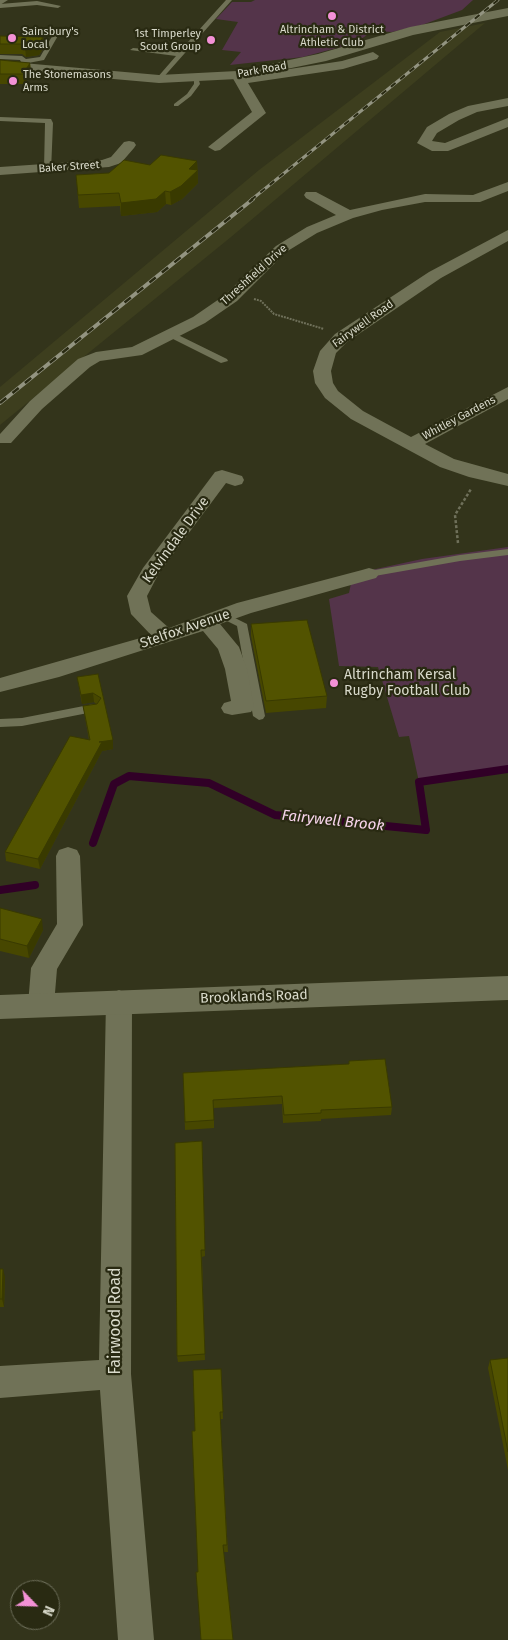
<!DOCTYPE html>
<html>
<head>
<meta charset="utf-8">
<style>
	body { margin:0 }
	#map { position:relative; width:508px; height:1640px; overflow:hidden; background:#33341b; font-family:"Fira Sans",sans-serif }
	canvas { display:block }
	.north { position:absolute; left:10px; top:1580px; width:50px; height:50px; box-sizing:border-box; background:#292a12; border:1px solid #6f705c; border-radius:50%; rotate:114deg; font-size:14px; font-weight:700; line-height:20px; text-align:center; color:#d9dacb }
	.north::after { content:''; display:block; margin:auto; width:18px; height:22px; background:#f391d6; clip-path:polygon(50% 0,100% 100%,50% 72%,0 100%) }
</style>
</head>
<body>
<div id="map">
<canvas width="508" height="1640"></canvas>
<div class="north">N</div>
</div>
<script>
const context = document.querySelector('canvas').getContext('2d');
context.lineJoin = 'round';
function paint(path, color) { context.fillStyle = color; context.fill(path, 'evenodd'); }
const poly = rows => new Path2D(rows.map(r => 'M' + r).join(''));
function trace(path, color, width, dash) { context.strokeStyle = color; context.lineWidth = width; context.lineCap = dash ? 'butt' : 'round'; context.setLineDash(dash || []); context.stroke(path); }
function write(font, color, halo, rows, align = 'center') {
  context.font = font + ' "Fira Sans",sans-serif'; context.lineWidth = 4.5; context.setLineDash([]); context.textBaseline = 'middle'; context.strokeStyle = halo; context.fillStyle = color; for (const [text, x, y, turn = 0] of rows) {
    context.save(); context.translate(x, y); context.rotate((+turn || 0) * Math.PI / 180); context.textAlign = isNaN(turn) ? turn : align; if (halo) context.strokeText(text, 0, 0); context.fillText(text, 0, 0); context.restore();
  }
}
const built = poly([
	[485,23,231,237,0,425,0,387,259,170,440,32]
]);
const green = poly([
	[255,0,473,0,462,10,422,25,392,32,373,31,355,43,303,57,230,65,241,52,222,50,238,22,216,19,232,2,251,2],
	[508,547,508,769,419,782,409,736,399,737,378,667,339,666,329,599,349,593,353,574,422,559]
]);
const stream = poly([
	[93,843,114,784,129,776,209,783,275,815,426,830,419,782,508,769],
	[0,890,35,885]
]);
const pathFar1 = poly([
	[254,299,261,301,274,314,324,329]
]);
const path = poly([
	[458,543,455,515,471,489]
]);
const lane = poly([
	[226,0,232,0,161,80,156,79,176,56,130,50,133,48,179,52,226,0],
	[37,1,61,6,58,8,37,5,0,8,0,4,37,1],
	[54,33,59,34,44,60,28,63,19,69,16,67,21,62,20,60,0,59,0,55,22,56,26,59,40,57,54,33],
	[194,77,198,77,200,84,191,96,178,106,174,106,174,104,187,94,194,84,194,77],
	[0,117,51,119,53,123,51,171,44,169,45,123,0,121,0,117],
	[170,331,227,359,228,361,221,363,167,336,166,334,170,331],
	[508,549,508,555,460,561,369,577,364,574,369,571,460,555,508,549],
	[223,612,247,624,265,716,263,719,259,720,253,716,237,626,219,617,218,615,219,613,223,612],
	[94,704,100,708,98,711,22,726,0,727,0,719,22,718,94,704]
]);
const street = poly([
	[373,52,379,56,377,59,343,69,248,83,266,113,220,150,215,151,208,147,252,112,231,75,232,72,242,72,244,76,342,61,373,52],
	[508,98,508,106,477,112,459,120,437,133,432,141,445,143,508,118,508,127,448,151,432,151,417,143,427,127,449,114,468,106,508,98],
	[129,141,134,142,136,145,134,148,121,163,109,167,0,175,0,167,102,160,111,157,124,142,129,141],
	[508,182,508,191,480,202,425,202,382,210,353,218,317,233,286,252,237,301,205,323,142,355,100,361,90,367,42,409,11,443,0,443,0,434,30,401,78,359,96,352,132,347,193,317,225,295,276,246,307,227,336,215,306,198,304,195,306,192,316,192,350,210,425,194,473,195,508,182],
	[508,230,508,241,441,278,347,342,336,353,331,371,333,383,338,391,363,411,411,437,508,387,508,399,425,444,454,459,508,474,508,486,469,477,440,467,351,419,325,398,315,383,313,371,320,351,335,334,429,272,508,230],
	[222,470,242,476,244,480,242,484,235,486,226,483,159,573,147,596,151,612,169,628,237,603,362,570,369,568,376,570,379,574,376,578,251,613,220,624,239,647,247,669,254,707,251,712,232,715,224,713,221,708,224,703,231,701,225,669,218,649,203,631,59,677,0,692,0,678,151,635,131,614,127,596,143,568,215,472,222,470],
	[68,847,77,850,80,856,83,925,57,969,54,1005,50,1013,41,1016,32,1013,28,1005,31,968,57,924,56,856,59,850,68,847],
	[119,990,128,994,132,1001,131,1374,154,1640,118,1640,100,1390,0,1398,0,1366,99,1360,106,1001,110,994,119,990]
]);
const secondary = poly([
	[0,0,8,0,0,5,0,0],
	[508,8,508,16,413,35,326,61,237,79,159,83,0,69,0,61,159,75,237,71,318,54,410,27,508,8],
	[508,976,508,1000,0,1019,0,995,508,976]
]);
const railFar1 = poly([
	[251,200,498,0]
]);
const rail = poly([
	[0,403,253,199]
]);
const wall = poly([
	[0,36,43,37,44,47,39,55,26,57,22,54,0,54],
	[0,60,30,63,31,74,24,84,0,84],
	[197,161,198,183,182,199,171,205,166,204,157,212,121,216,120,206,79,208,76,175,109,173,150,165],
	[251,624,327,696,326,708,266,713,251,636],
	[98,674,113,749,102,751,40,869,6,861,5,852,89,740,83,706,96,704,94,702,82,704,77,677],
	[0,908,43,930,29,958,0,951],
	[349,1061,392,1107,391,1115,321,1119,321,1121,283,1123,282,1104,214,1108,214,1128,185,1130,183,1073,349,1064],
	[202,1141,205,1256,202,1257,205,1360,178,1362,177,1356],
	[0,1269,5,1277,4,1307,0,1307],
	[508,1358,508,1470,488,1368,490,1360],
	[221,1369,223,1419,220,1419,228,1552,224,1552,198,1572]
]);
const shadedWall = poly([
	[43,37,44,47,39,55,26,57,25,47],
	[30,63,31,74,24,84,23,74],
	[197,161,198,183,182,199,171,205,170,192,189,169],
	[165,191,166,204,157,212,121,216,121,203],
	[93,693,94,702,82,704,81,695],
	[113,740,113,749,102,751,40,869,38,859,99,742],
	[42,919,43,930,29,958,27,946],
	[3,1269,5,1277,4,1307,2,1299]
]);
const building = poly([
	[0,36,43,37,38,45,25,47,21,44,0,44,0,36],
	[0,60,30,63,23,74,0,74,0,60],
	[161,155,197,161,189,169,198,170,181,186,170,192,165,191,156,199,121,203,119,193,78,195,76,175,109,173,124,160,150,165,161,155],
	[307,620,327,696,266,701,251,624,307,620],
	[98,674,113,740,99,742,102,742,38,859,5,852,70,736,90,740,83,706,97,704,101,698,93,693,81,695,77,677,98,674],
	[0,908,42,919,27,946,0,939,0,908],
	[385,1059,392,1107,321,1110,321,1113,284,1115,282,1096,213,1100,214,1120,185,1122,183,1073,349,1064,349,1061,385,1059],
	[202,1141,205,1250,201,1250,205,1354,177,1356,175,1143,202,1141],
	[0,1269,3,1269,2,1299,0,1299,0,1269],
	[508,1358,508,1452,490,1360,508,1358],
	[221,1369,223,1412,220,1412,227,1545,223,1545,233,1640,201,1640,196,1572,198,1572,192,1431,195,1431,193,1370,221,1369]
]);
const markers = [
	[332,16,5,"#f391d6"],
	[12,38,5,"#f391d6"],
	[211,40,5,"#f391d6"],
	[13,81,5,"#f391d6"],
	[334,683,5,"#f391d6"]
];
const farPoinames = [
	["Altrincham & District",332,30,"center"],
	["Athletic Club",332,43,"center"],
	["Sainsbury's",22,32],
	["Local",22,45],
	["1st Timperley",201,34,"right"],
	["Scout Group",201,47,"right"],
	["The Stonemasons",23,75],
	["Arms",23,88]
];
const farStreetnames = [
	["Park Road",262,70,-10],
	["Baker Street",69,167,-4],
	["Threshfield Drive",254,275,-42],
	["Fairywell Road",363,324,-36],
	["Whitley Gardens",459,418,-28]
];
const streetNames = [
	["Kelvindale Drive",176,540,-54],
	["Stelfox Avenue",185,629,-19],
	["Brooklands Road",254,997,-2]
];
const poiNames = [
	["Altrincham Kersal",344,675],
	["Rugby Football Club",344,691]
];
const waterNames = [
	["Fairywell Brook",333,821,6]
];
const nearStreetnames = [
	["Fairwood Road",116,1321,-90]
];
paint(built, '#3d3e1e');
paint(green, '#54344a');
trace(stream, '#310027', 8);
trace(pathFar1, '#6f705a', 2, [2, 1]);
trace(path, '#6f705a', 2.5, [3, 2]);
paint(lane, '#707257');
paint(street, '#707257');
paint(secondary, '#707257');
trace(railFar1, '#939481', 3);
trace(rail, '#939481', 4);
trace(railFar1, '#292a12', 2, [6]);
trace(rail, '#292a12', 2.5, [8]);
paint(wall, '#474700');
paint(shadedWall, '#393a00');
paint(building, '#525300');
trace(building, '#393a00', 1);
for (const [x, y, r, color] of markers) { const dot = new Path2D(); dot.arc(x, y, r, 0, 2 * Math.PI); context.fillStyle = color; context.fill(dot); trace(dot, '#292a12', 2); }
write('11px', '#d9dacb', '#292a12', farPoinames, 'left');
write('11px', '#d9dacb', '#292a12', farStreetnames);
write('14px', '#d9dacb', '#292a12', streetNames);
write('14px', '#d9dacb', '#292a12', poiNames, 'left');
write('italic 15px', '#f7d4eb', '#292a12', waterNames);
write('16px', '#d9dacb', '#292a12', nearStreetnames);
</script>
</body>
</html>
